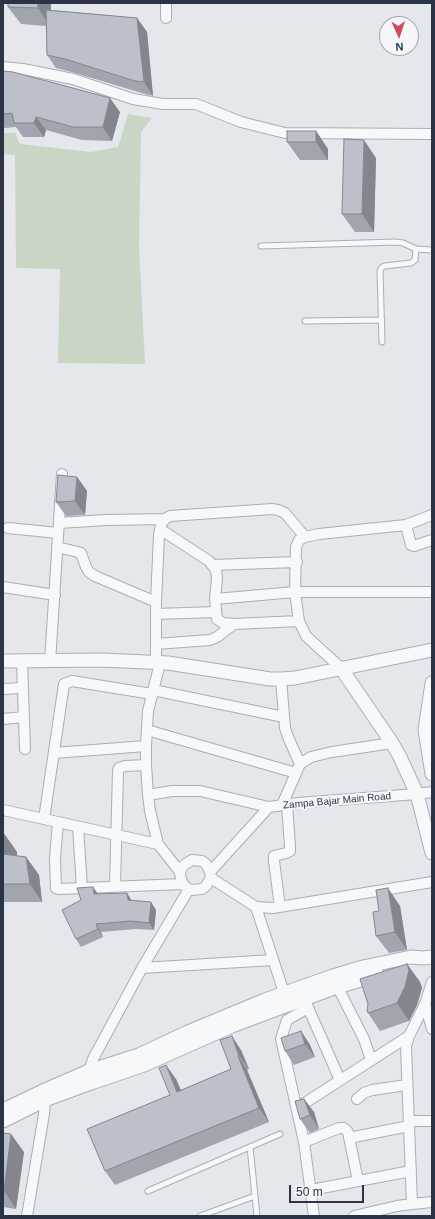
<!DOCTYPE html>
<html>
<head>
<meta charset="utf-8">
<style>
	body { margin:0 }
	#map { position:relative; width:435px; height:1219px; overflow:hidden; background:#e4e7ec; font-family:Helvetica,sans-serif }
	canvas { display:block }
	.frame { position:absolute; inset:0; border:4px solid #2b3445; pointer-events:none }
	.north { position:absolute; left:379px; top:16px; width:40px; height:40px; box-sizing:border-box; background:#f4f6f9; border:1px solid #a4a8b1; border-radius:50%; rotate:177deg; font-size:11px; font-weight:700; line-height:16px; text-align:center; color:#2b3445 }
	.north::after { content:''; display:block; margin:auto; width:14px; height:18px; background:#d1495b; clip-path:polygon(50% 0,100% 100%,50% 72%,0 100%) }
	.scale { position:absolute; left:289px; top:1185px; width:75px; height:18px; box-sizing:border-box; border:2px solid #2b3445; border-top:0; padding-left:5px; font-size:12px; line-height:14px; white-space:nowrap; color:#2b3445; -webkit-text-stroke:3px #f4f6f9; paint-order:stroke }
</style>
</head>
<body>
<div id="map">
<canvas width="435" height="1219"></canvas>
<div class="frame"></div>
<div class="north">N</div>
<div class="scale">50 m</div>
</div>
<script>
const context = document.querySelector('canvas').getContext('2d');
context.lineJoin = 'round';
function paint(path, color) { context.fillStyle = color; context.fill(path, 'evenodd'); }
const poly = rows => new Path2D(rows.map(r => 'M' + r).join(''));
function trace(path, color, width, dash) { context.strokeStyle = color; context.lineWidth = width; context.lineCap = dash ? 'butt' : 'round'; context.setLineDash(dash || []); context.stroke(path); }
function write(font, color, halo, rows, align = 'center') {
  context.font = font + ' Helvetica,sans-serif'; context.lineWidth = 4; context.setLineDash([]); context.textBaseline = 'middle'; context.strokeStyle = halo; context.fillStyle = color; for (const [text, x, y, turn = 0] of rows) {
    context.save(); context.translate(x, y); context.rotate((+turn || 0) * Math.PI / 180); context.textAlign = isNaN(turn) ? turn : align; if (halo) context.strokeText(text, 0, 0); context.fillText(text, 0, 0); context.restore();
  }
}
const green = poly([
	[128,114,152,118,141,132,139,246,145,364,58,363,60,269,16,268,15,155,3,154,3,133,15,133,20,144,91,152,118,147]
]);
const service = poly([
	[261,246,396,242,403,243,416,249,432,250],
	[305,321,382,320],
	[382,342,380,271,382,267,385,266,411,263,415,260,416,249],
	[250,1147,257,1216],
	[148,1191,280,1134],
	[200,1216,255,1196]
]);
const minor = poly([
	[166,18,166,3],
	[3,67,23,69,73,79,133,99,163,104,196,104,241,122,285,133,432,134],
	[59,523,106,520,165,519],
	[406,525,411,545,414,546,432,540],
	[8,528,58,533],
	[160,529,209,561,216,570,217,578,215,599,217,619,223,623,234,624,299,621],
	[57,547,78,552,81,553,86,567,89,572,95,576,156,602],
	[212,565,297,562],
	[3,587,55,595],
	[215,599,295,592,432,592],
	[156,614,216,612],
	[156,644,210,640,217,637,234,624],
	[22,661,25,749],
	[50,662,62,474],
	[156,663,156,602,159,535,161,524,165,519,170,516,272,509,278,510,285,513,305,537],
	[160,663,148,711,146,746,146,765,148,795,150,811,158,844,180,872],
	[341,668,306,636,299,621,295,592,296,547,299,540,305,537,319,534,406,525,432,515],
	[281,679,285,728,288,737,300,764],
	[3,689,22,688],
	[153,690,284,717],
	[3,719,24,717],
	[147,730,296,773],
	[54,753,146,746],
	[148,795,172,791,200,791,269,807],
	[282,805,300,764,311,757,332,752,392,743],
	[3,810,158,844],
	[44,819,64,684,72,681,152,694],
	[58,822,55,858,56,888,59,889,183,884],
	[78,827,82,888],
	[210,872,206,864,202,861,192,860,184,865,181,869,180,874,181,879,183,884,187,888,191,890,202,889,206,886,211,878,210,872,269,807,298,803,417,794,432,792],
	[211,878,256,907,273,908,432,882],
	[115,886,118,771,119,768,125,766,146,765],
	[256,907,286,999],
	[280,907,274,861,274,856,286,853,290,851,290,846,287,805],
	[142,968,273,960],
	[335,982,364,1039,371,1060],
	[306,1003,340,1080],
	[425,1004,432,1029],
	[308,1008,287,1020,281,1039,304,1142,314,1216],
	[90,1075,89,1071,93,1059,142,968,189,889],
	[357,1099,364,1093,372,1090,407,1085],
	[297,1108,409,1036],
	[409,1121,432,1121],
	[349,1138,409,1126],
	[304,1142,339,1128,344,1128,348,1132,358,1181],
	[311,1190,411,1171],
	[412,1204,406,1046,409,1036,425,1004,432,982],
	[27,1216,44,1114,45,1100,44,1095],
	[354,1216,397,1206,412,1204,432,1202]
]);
const tertiary = poly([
	[3,661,102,660,168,663,270,679,281,679,295,678,432,650],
	[341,668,392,743,399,755,417,794,432,853],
	[432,683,425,730,432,774],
	[3,1110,43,1091,89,1071,139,1055,188,1032,265,1000,333,976,363,967,411,957,423,958,432,957],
	[3,1121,45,1100,91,1083,144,1065,232,1026,269,1012,337,987,378,975]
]);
const wall = poly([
	[8,3,51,3,51,10,137,18,147,32,153,96,145,94,75,73,56,68,47,55,46,26,21,24,8,7],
	[3,71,120,112,112,141,82,140,46,130,44,137,23,137,16,127,4,128,3,127],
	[316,131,328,149,328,160,300,160,287,142],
	[376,158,374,232,355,232,342,214],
	[77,477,87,491,85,515,66,516,56,502],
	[3,834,5,835,17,852,17,856,26,857,39,875,42,902,3,902],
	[98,894,132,901,156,910,154,930,136,929,101,932,103,937,81,947,76,939],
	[400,906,407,950,389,953,376,936],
	[407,964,420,982,422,988,417,1005,409,1021,380,1031,368,1013],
	[301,1031,310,1045,315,1057,294,1065,285,1051],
	[241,1050,249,1069,247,1070,269,1122,115,1185,105,1171,170,1095,176,1079,181,1090,231,1069],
	[304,1099,314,1112,319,1129,310,1133,300,1119],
	[3,1133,24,1152,16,1209,3,1207]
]);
const shadedWall = poly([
	[38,3,51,3,50,26,38,8],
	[137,18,147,32,153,96,144,82],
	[110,98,120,112,112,141,103,127],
	[36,117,46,130,44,137,34,123],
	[316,131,328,149,328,160,316,142],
	[364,140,376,158,374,232,362,214],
	[77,477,87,491,85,515,75,501],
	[5,835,17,852,15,872,3,855],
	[26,857,39,875,42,902,30,884],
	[93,887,98,894,94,894],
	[388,888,400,906,407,950,395,932],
	[127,893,132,901,128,900],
	[151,902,156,910,154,930,149,923],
	[96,924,101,932,103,937,98,929],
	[407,964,420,982,422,988,417,1005,409,1021,397,1003],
	[301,1031,310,1045,315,1057,305,1044],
	[232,1036,241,1050,249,1069,239,1056],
	[238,1056,247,1070,269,1122,259,1108],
	[166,1065,176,1079,187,1105,177,1092],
	[304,1099,314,1112,319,1129,310,1115],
	[11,1134,24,1152,16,1209,4,1191]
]);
const building = poly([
	[8,3,38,3,38,8,8,7,8,3],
	[46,10,137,18,144,82,135,81,65,59,47,55,46,10],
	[3,71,13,72,110,98,103,127,73,127,36,117,34,123,14,123,12,113,3,114,3,71],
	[287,131,316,131,316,142,287,142,287,131],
	[344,139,364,140,362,214,342,214,344,139],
	[58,475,77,477,75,501,56,502,58,475],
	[3,834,5,835,3,851,3,834],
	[3,854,26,857,30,884,3,884,3,854],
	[93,887,94,894,127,893,128,900,151,902,149,923,131,921,96,924,98,929,76,939,62,910,81,900,77,888,93,887],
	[388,888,395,932,376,936,373,912,379,911,376,890,388,888],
	[407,964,409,970,405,987,397,1003,368,1013,367,1010,368,1004,360,979,407,964],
	[301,1031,305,1044,285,1051,281,1038,301,1031],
	[232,1036,239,1056,238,1056,259,1108,105,1171,87,1129,170,1095,159,1068,166,1065,177,1092,231,1069,220,1040,232,1036],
	[304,1099,310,1115,300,1119,295,1101,304,1099],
	[3,1133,11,1134,4,1191,3,1191,3,1133]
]);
const streetNames = [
	["Zampa Bajar Main Road",337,801,-5]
];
paint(green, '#c9d6c5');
trace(service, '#a9aeb7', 7);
trace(minor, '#a9aeb7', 12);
trace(tertiary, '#a9aeb7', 15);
trace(service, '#f7f8fa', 5);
trace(minor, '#f7f8fa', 10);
trace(tertiary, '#f7f8fa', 13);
paint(wall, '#a1a5ae');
paint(shadedWall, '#83868d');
paint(building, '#bbc0ca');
trace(building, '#83868d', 1);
write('10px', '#2b3445', '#f4f6f9', streetNames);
</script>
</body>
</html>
